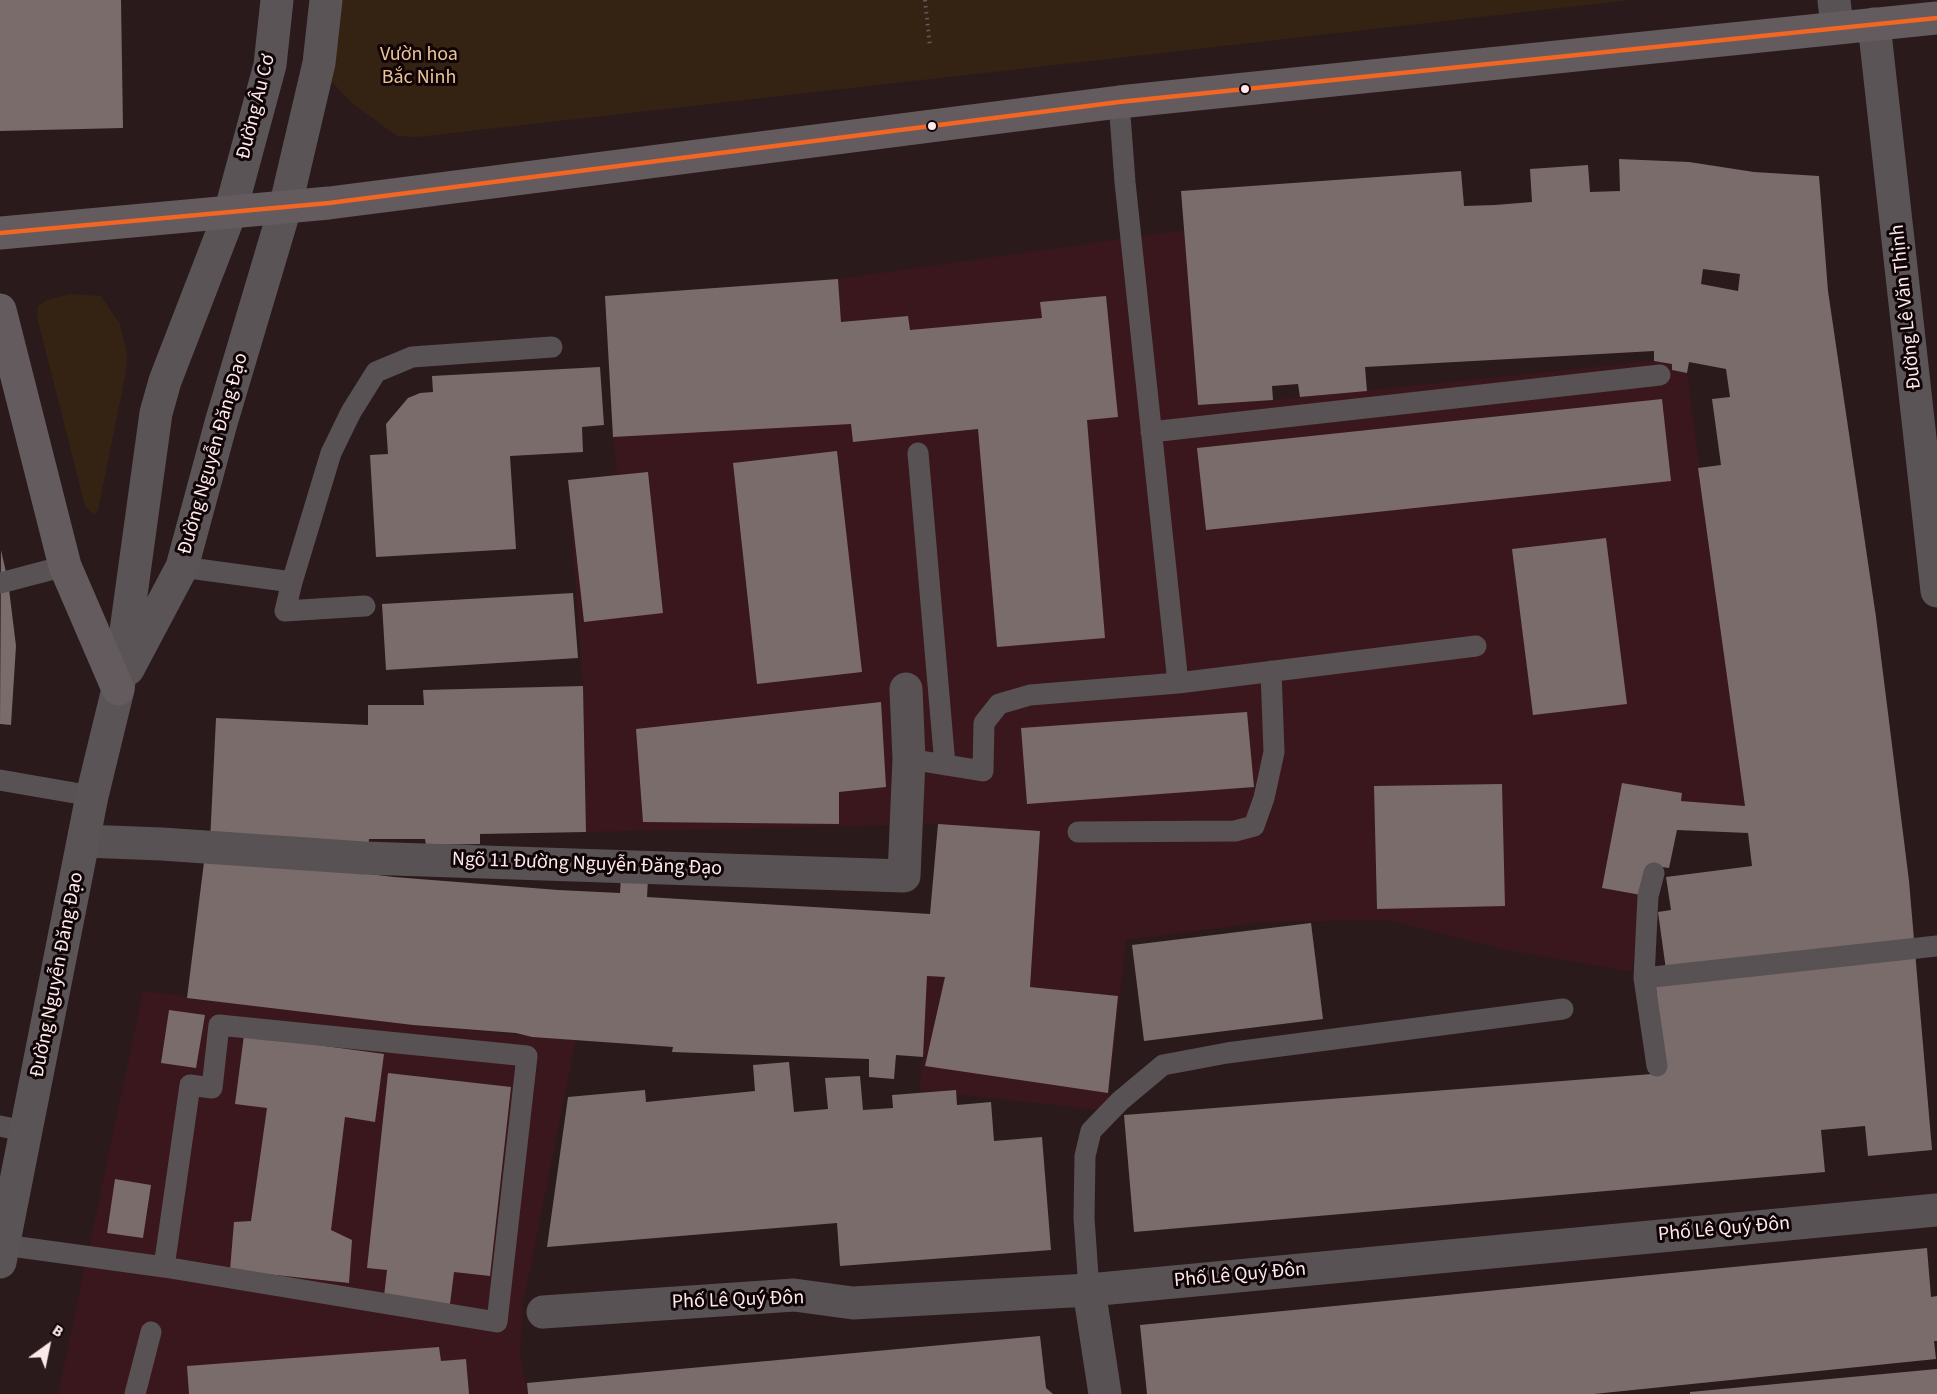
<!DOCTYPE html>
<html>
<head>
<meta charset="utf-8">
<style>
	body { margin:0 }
	#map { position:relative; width:1937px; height:1394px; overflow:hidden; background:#2a1a1c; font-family:"Source Sans 3",sans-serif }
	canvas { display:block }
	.north { position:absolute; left:18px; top:1316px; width:60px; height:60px; -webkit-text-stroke:4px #100406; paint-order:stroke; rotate:33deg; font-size:16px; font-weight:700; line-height:24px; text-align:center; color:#fceaeb }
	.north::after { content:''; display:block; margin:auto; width:21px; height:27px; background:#fceaeb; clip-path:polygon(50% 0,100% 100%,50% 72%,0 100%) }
</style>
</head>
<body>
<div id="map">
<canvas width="1937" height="1394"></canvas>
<div class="north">B</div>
</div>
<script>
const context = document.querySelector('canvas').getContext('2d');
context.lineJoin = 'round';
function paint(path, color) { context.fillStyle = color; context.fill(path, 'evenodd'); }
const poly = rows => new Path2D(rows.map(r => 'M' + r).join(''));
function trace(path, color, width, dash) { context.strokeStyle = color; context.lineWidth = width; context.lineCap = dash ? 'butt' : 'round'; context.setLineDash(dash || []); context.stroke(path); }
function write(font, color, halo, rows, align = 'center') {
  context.font = font + ' "Source Sans 3",sans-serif'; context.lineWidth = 6; context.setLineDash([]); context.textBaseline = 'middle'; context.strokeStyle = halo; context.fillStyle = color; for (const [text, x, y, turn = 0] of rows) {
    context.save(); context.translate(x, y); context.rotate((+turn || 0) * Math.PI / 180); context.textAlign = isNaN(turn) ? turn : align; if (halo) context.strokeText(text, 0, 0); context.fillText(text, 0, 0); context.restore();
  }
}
const built = poly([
	[1184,230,1198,405,1273,400,1654,361,1672,364,1672,370,1687,373,1745,806,1681,801,1682,793,1603,888,1641,895,1632,972,1501,949,1388,920,1265,922,1126,940,1107,1111,919,1090,923,1057,930,914,938,824,586,832,583,686,568,480,617,474,613,437,841,322,838,279],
	[143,991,413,1025,576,1040,523,1305,520,1354,528,1394,58,1394]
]);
const green = poly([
	[340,0,1631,0,417,137,397,136,353,104,332,82],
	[69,294,101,296,120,324,127,354,126,372,98,510,94,515,85,506,37,317,38,306,47,300]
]);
const building = poly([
	[0,0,121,0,123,128,0,131],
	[1619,159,1689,162,1754,172,1819,176,1828,291,1876,617,1909,881,1932,1150,1868,1156,1865,1126,1821,1130,1825,1172,1134,1232,1124,1115,1665,1073,1655,978,1667,977,1658,912,1671,910,1666,877,1752,866,1748,833,1677,830,1669,868,1647,865,1641,895,1602,888,1622,783,1682,793,1681,801,1745,806,1698,468,1721,465,1712,399,1730,397,1726,369,1689,362,1687,373,1672,370,1672,364,1654,361,1654,351,1365,367,1367,391,1300,397,1298,384,1272,386,1273,400,1198,405,1181,191,1461,171,1464,206,1495,205,1532,202,1530,169,1588,165,1590,192,1620,191],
	[1703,269,1740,274,1738,291,1701,284],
	[838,279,841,322,908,316,910,330,1042,318,1040,302,1106,296,1118,417,1087,420,1105,638,997,647,978,429,853,442,851,424,613,437,605,296],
	[600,367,604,425,582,427,583,452,510,456,516,549,376,557,370,455,388,454,386,424,408,398,420,393,433,392,432,376],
	[1662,399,1671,481,1206,530,1197,448],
	[837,451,862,672,757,684,733,463],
	[648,472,663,613,584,622,568,480],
	[1606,538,1627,704,1533,715,1512,549],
	[1,550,8,581,16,646,11,725,0,724],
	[573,593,578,658,386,670,382,604],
	[583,686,586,832,480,834,480,844,426,845,425,839,369,839,368,850,210,842,216,718,368,725,368,705,424,705,423,690],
	[881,702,886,787,839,792,839,824,643,822,636,729],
	[1247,712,1254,787,1027,804,1021,728],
	[1502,784,1505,906,1377,909,1374,786],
	[938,824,1040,831,1030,987,1118,996,1108,1093,925,1066,945,977,927,976,923,1057,896,1055,894,1079,869,1077,869,1059,672,1052,673,1047,532,1037,516,1033,413,1025,187,998,205,854,394,877,558,890,620,893,621,877,648,879,647,897,930,914],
	[1311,923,1323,1019,1144,1041,1132,945],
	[169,1010,205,1015,196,1068,161,1063],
	[244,1035,384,1054,375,1122,345,1117,331,1230,352,1240,349,1283,230,1270,234,1222,251,1221,267,1108,235,1104],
	[789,1062,794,1112,828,1109,825,1078,860,1076,863,1110,893,1108,892,1095,956,1090,957,1105,991,1102,994,1141,1042,1137,1051,1250,840,1266,837,1223,547,1247,568,1097,645,1090,646,1102,755,1091,753,1065],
	[388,1073,511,1087,490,1276,454,1272,450,1304,384,1296,387,1270,367,1268],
	[115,1179,151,1185,143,1238,107,1233],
	[1927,1248,1931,1297,1937,1296,1937,1341,1934,1341,1936,1359,1594,1394,1147,1394,1140,1325],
	[1040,1336,1046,1388,1053,1394,528,1394,527,1383],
	[439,1347,441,1361,466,1359,469,1394,189,1394,187,1366],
	[1937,1369,1937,1394,1690,1394,1690,1392]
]);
const path = poly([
	[925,0,930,47]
]);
const lane = poly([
	[1119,102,1125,182,1178,683],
	[1151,432,1660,375],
	[918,453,945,765],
	[182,567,292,582,331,453,351,412,376,372,412,357,552,347],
	[292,582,285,611,365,606],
	[0,583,65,566],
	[909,759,983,771,984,723,999,704,1030,695,1178,683,1476,646],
	[0,780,92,796],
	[1078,832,1235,831,1254,826,1264,798,1274,752,1271,671],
	[1654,873,1648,896,1644,978,1937,946],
	[1644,978,1657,1066],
	[0,1126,28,1132],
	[4,1245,164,1267,497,1322,527,1056,219,1025,212,1088,190,1085,164,1267],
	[1089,1290,1084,1218,1085,1156,1091,1131,1120,1101,1163,1065,1227,1053,1563,1009],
	[135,1394,151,1332]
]);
const street = poly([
	[1834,0,1837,27],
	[84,841,162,844,364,858,904,876,909,759,906,689],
	[1089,1290,1105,1394],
	[543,1312,794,1295,853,1303,1089,1290,1937,1210]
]);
const secondary = poly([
	[1874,24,1937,591],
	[128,669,182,567,221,423,285,208,319,63,326,0],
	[0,1262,92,796,118,689,156,413,165,381,230,213,270,65,277,0]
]);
const primary = poly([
	[0,233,329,203,1119,102,1937,18],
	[0,310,65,566,118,689]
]);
const bus1 = poly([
	[0,233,329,203,1119,102,1937,18]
]);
const markers = [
	[1245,89,5,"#fceaeb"],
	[932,126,5,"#fceaeb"]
];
const parkNames = [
	["Vườn hoa",419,56],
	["Bắc Ninh",419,79]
];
const streetNames = [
	["Đường Âu Cơ",257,107,-76],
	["Đường Lê Văn Thịnh",1907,307,-96],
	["Đường Nguyễn Đăng Đạo",214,454,-74],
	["Ngõ 11 Đường Nguyễn Đăng Đạo",587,865,2],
	["Đường Nguyễn Đăng Đạo",58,975,-79],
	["Phố Lê Quý Đôn",1724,1230,-5],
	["Phố Lê Quý Đôn",1240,1276,-5],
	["Phố Lê Quý Đôn",738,1301,-2]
];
paint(built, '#3a171c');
paint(green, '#342312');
paint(building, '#7a6c6b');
trace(path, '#625b5d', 4, [1.5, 4.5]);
trace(lane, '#595254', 21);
trace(street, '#595254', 33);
trace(secondary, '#5a5456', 33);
trace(primary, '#635b5e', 33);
trace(bus1, '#f26522', 4.5);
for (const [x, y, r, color] of markers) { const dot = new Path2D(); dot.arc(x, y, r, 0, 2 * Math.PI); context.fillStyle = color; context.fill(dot); trace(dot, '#100406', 2); }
write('20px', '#ecc496', '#100406', parkNames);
write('20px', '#fceaeb', '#100406', streetNames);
</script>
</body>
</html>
